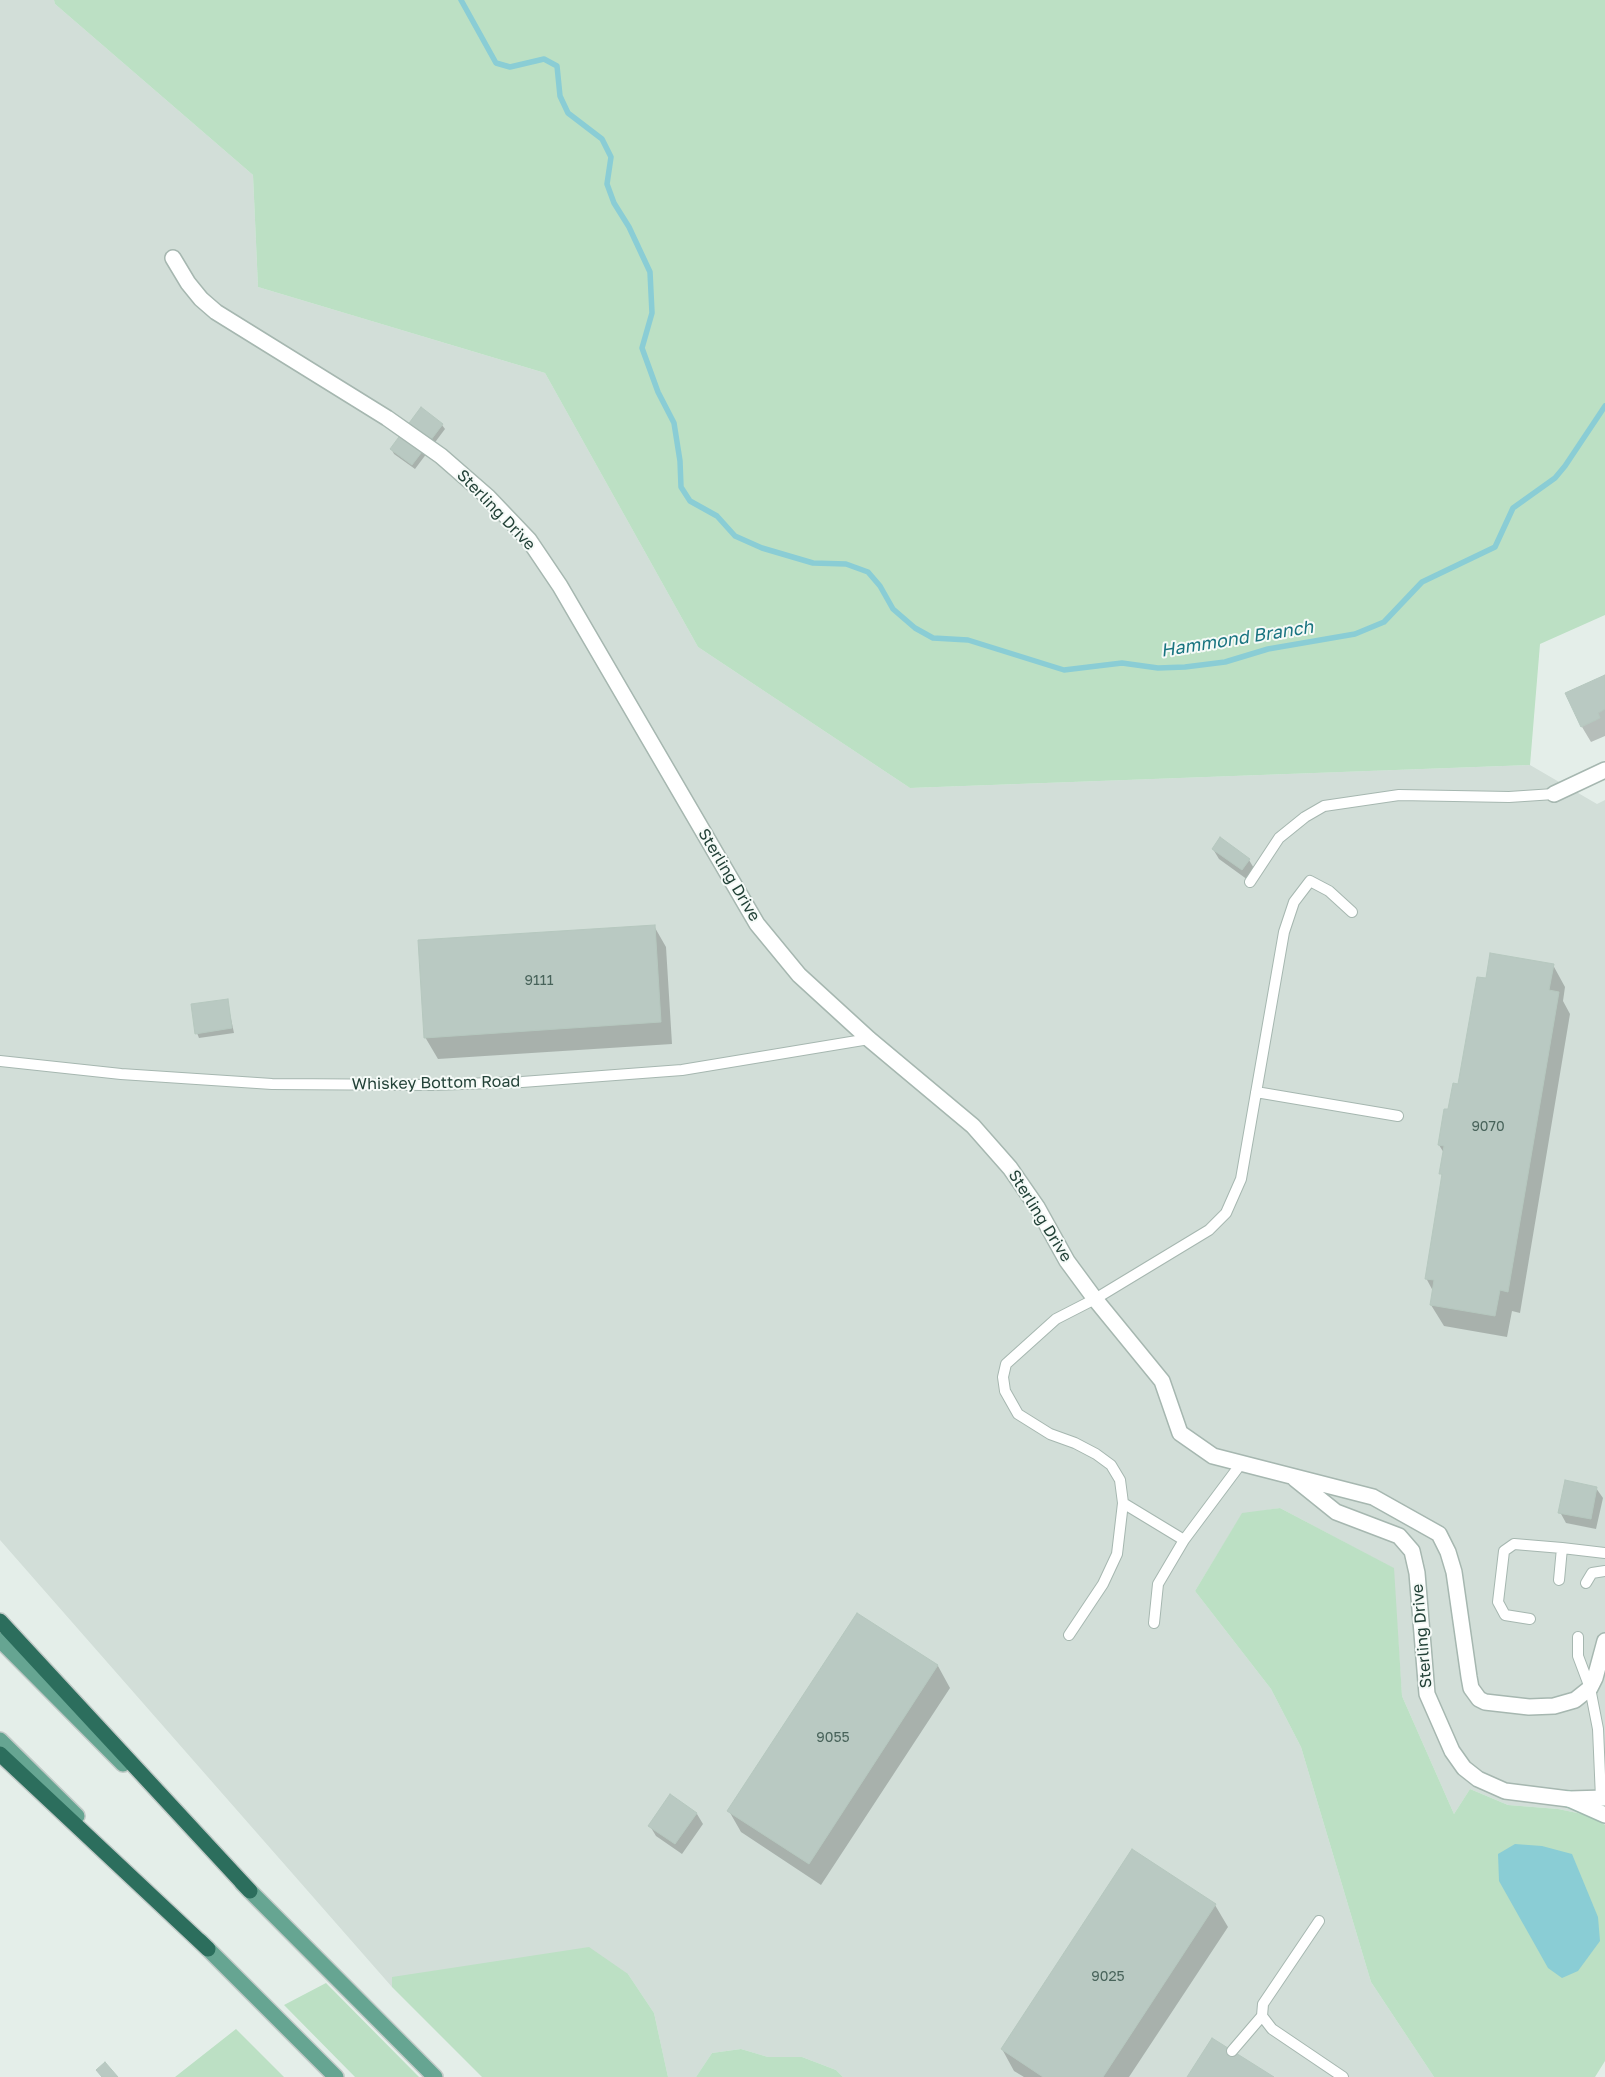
<!DOCTYPE html>
<html>
<head>
<meta charset="utf-8">
<style>
	body { margin:0 }
	canvas { display:block; background:#e4eee9 }
</style>
</head>
<body>
<canvas width="1605" height="2077"></canvas>
<script>
const context = document.querySelector('canvas').getContext('2d');
context.lineJoin = 'round';
function paint(path, color) { context.fillStyle = color; context.fill(path, 'evenodd'); }
const poly = rows => new Path2D(rows.map(r => 'M' + r).join(''));
function trace(path, color, width, dash) { context.strokeStyle = color; context.lineWidth = width; context.lineCap = dash ? 'butt' : 'round'; context.setLineDash(dash || []); context.stroke(path); }
function write(font, color, halo, rows, align = 'center') {
  context.font = font + ' "Golos Text",sans-serif'; context.lineWidth = 4; context.setLineDash([]); context.textBaseline = 'middle'; context.strokeStyle = halo; context.fillStyle = color; for (const [text, x, y, turn = 0] of rows) {
    context.save(); context.translate(x, y); context.rotate((+turn || 0) * Math.PI / 180); context.textAlign = isNaN(turn) ? turn : align; if (halo) context.strokeText(text, 0, 0); context.fillText(text, 0, 0); context.restore();
  }
}
const built = poly([
	[0,0,54,0,55,4,253,175,258,287,545,373,698,647,910,788,1530,765,1597,804,1605,800,1605,1825,1592,1816,1558,1809,1508,1805,1470,1789,1454,1814,1402,1696,1393,1568,1280,1508,1242,1514,1195,1591,1271,1689,1301,1747,1371,1982,1434,2077,843,2077,836,2070,802,2057,768,2057,741,2049,712,2053,696,2077,668,2077,654,2013,628,1974,392,1977,392,1987,0,1540]
]);
const green = poly([
	[54,0,1605,0,1605,615,1540,644,1530,765,910,788,698,647,545,373,258,287,253,175,55,4],
	[1280,1508,1394,1568,1402,1696,1454,1814,1470,1789,1508,1805,1558,1809,1592,1816,1605,1825,1605,2061,1595,2077,1434,2077,1371,1982,1301,1747,1271,1689,1195,1591,1242,1513],
	[589,1947,628,1974,654,2013,668,2077,482,2077,392,1987,392,1977],
	[326,1983,419,2077,355,2077,284,2005],
	[236,2029,284,2077,175,2077],
	[741,2049,768,2057,802,2057,836,2070,843,2077,696,2077,712,2053]
]);
const water = poly([
	[1515,1844,1542,1846,1572,1854,1598,1917,1600,1941,1578,1971,1562,1978,1548,1968,1499,1881,1498,1854]
]);
const shadow = poly([
	[442,425,445,429,415,469,394,454,392,450],
	[1605,677,1605,736,1591,742,1582,727],
	[1213,849,1249,860,1255,870,1248,880,1219,859],
	[654,926,666,947,672,1044,438,1059,425,1037],
	[1553,965,1565,987,1563,1001,1570,1014,1520,1313,1512,1311,1507,1337,1444,1326,1431,1305,1433,1291,1426,1278,1443,1178,1441,1173,1444,1153,1439,1145,1459,1086,1487,980],
	[227,1000,234,1033,199,1038,197,1033],
	[1596,1488,1603,1498,1596,1529,1566,1523,1560,1512],
	[857,1614,938,1666,950,1688,821,1885,741,1832,729,1811],
	[697,1814,703,1824,682,1854,656,1836,650,1826],
	[1215,1905,1228,1927,1129,2077,1024,2077,1014,2071,1002,2049]
]);
const stream = poly([
	[461,0,496,63,510,67,544,59,557,66,560,96,568,113,602,139,611,157,607,184,614,203,629,227,650,272,652,313,642,348,658,392,674,423,680,461,681,487,690,501,717,516,735,536,762,548,813,563,846,564,868,572,880,586,893,609,915,628,933,638,968,640,1064,670,1122,663,1158,668,1185,667,1225,662,1268,649,1355,634,1384,622,1422,582,1495,547,1513,508,1555,478,1565,466,1605,406]
]);
const building = poly([
	[421,407,443,424,412,465,390,449,421,407],
	[1605,675,1605,709,1598,713,1600,718,1581,727,1565,693,1605,675],
	[1220,837,1250,859,1242,870,1212,849,1220,837],
	[655,925,661,1022,424,1038,418,940,655,925],
	[1490,953,1554,964,1549,990,1559,992,1508,1292,1500,1290,1495,1316,1430,1305,1434,1280,1425,1279,1442,1174,1439,1174,1444,1146,1438,1145,1444,1109,1448,1109,1453,1083,1458,1084,1477,977,1486,978,1490,953],
	[228,999,232,1028,195,1034,191,1004,228,999],
	[1565,1480,1597,1487,1591,1519,1558,1513,1565,1480],
	[857,1613,938,1665,809,1864,727,1811,857,1613],
	[670,1794,697,1813,675,1844,648,1826,670,1794],
	[1132,1849,1216,1904,1103,2077,1043,2077,1001,2049,1132,1849],
	[1212,2038,1274,2077,1187,2077,1212,2038],
	[105,2062,118,2077,102,2077,96,2070,105,2062]
]);
const lane = poly([
	[1250,882,1279,838,1305,817,1324,806,1399,795,1509,797,1554,794],
	[0,1061,121,1074,272,1084,432,1085,522,1082,682,1070,869,1039],
	[1256,1092,1398,1116],
	[1123,1503,1184,1540],
	[1562,1548,1605,1553],
	[1586,1583,1592,1573,1605,1571],
	[1530,1619,1505,1615,1498,1602,1504,1551,1514,1544,1562,1548,1559,1580],
	[1154,1623,1158,1584,1184,1540,1240,1465],
	[1069,1635,1103,1584,1117,1554,1123,1503,1120,1480,1111,1465,1096,1454,1075,1443,1050,1434,1018,1414,1005,1391,1003,1377,1006,1364,1056,1319,1095,1299,1209,1230,1226,1213,1241,1179,1284,932,1294,902,1310,881,1329,891,1352,912],
	[1578,1637,1578,1656,1590,1688,1598,1729,1601,1798],
	[1319,1921,1263,2004,1262,2016,1272,2029,1343,2077],
	[1232,2051,1262,2016]
]);
const street = poly([
	[173,258,188,283,201,299,216,312,387,418,441,456,488,497,529,540,560,586,757,924,799,975,869,1039,973,1126,1010,1168,1037,1207,1067,1261,1095,1299,1162,1381,1180,1433,1213,1456,1373,1497,1439,1534,1448,1552,1454,1572,1469,1677,1471,1688,1479,1699,1485,1702,1529,1707,1554,1706,1575,1700,1590,1688,1595,1678,1605,1641],
	[1554,794,1605,770],
	[1295,1479,1336,1512,1399,1536,1412,1551,1417,1573,1427,1694,1452,1751,1464,1768,1478,1779,1505,1791,1569,1799,1605,1798]
]);
const secondary = poly([
	[1569,1799,1605,1815]
]);
const primary = poly([
	[0,1640,123,1764],
	[0,1740,77,1816],
	[242,1883,435,2077],
	[200,1941,336,2077]
]);
const highway = poly([
	[0,1621,250,1891],
	[0,1754,208,1949]
]);
const numberNames = [
	["9111",539,981],
	["9070",1488,1127],
	["9055",833,1738],
	["9025",1108,1977]
];
const streetNames = [
	["Sterling Drive",496,510,46],
	["Sterling Drive",729,875,59],
	["Whiskey Bottom Road",436,1083,-1],
	["Sterling Drive",1040,1216,58],
	["Sterling Drive",1422,1636,-95]
];
const waterNames = [
	["Hammond Branch",1237,639,-9]
];
paint(built, '#d2ded8');
paint(green, '#bce0c4');
paint(water, '#8acdd5');
paint(shadow, '#0003');
trace(stream, '#8acdd5', 5.5);
paint(building, '#b9c9c2');
trace(building, '#b6c8bf', 1);
trace(lane, '#a6b7b0', 12);
trace(street, '#a6b7b0', 18);
trace(secondary, '#a1bab0', 18);
trace(primary, '#c1cac7', 18);
trace(highway, '#c1cac7', 18);
trace(lane, '#fff', 10);
trace(street, '#fff', 15);
trace(secondary, '#fff', 15);
trace(primary, '#66a592', 15);
trace(highway, '#2c6e5d', 15);
write('14px', '#48635a', null, numberNames);
write('16px', '#224137', '#f5faf7', streetNames);
write('italic 18px', '#197480', '#f5faf7', waterNames);
</script>
</body>
</html>
